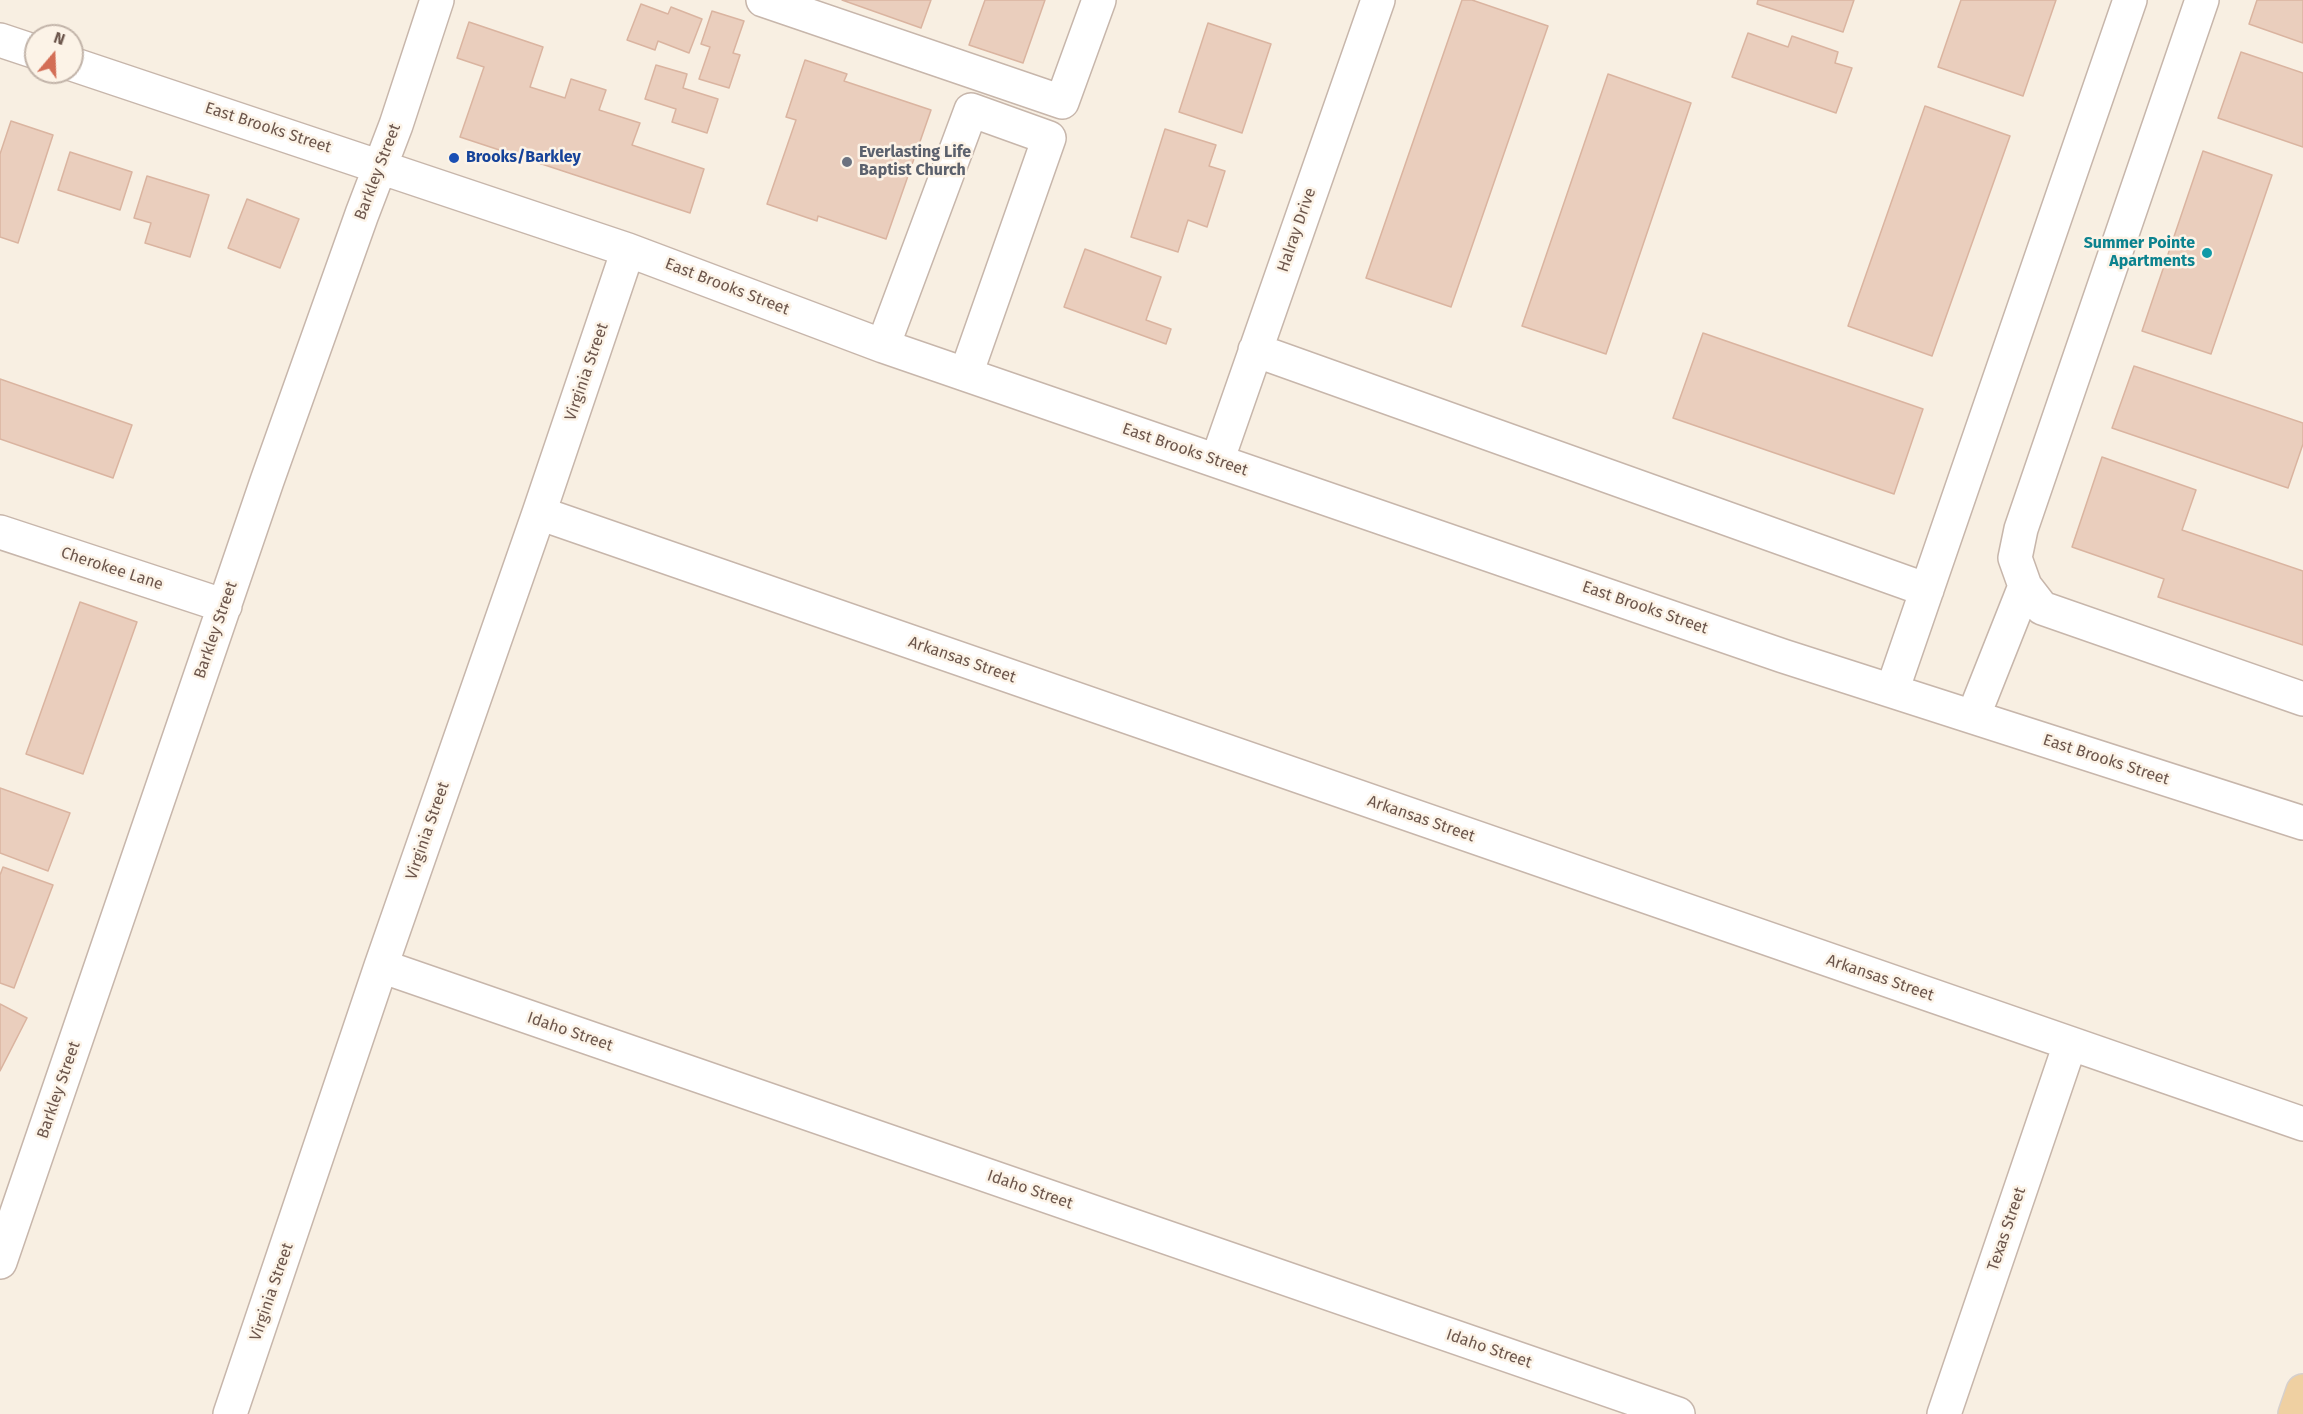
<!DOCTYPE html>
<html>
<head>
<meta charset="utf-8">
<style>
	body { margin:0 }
	#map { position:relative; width:2303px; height:1414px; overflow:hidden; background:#f8efe2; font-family:"Fira Sans",sans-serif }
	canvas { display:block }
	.north { position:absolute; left:24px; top:24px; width:60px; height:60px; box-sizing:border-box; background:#fcf3e7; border:2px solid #c2b4a9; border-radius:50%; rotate:19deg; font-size:16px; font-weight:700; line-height:24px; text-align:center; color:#6c564c }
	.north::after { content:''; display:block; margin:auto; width:21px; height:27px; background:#d36e56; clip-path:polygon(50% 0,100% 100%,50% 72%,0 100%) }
</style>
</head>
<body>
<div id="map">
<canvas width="2303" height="1414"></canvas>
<div class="north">N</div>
</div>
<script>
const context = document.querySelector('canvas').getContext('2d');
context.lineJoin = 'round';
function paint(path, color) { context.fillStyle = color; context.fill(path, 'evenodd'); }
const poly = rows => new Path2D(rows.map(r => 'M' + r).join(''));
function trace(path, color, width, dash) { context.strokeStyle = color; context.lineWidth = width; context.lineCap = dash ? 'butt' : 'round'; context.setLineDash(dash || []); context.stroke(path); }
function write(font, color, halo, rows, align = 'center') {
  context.font = font + ' "Fira Sans",sans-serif'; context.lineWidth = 5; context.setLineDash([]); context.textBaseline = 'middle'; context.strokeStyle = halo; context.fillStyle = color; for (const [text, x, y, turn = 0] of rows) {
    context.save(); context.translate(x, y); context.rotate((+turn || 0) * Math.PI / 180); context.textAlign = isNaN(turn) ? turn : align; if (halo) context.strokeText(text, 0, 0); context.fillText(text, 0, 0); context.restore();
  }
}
const building = poly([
	[842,0,931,0,921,28,842,0],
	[985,0,1045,0,1023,63,969,45,985,0],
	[1462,0,1472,0,1548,26,1451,307,1366,278,1462,0],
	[1758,0,1854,0,1843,32,1757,4,1758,0],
	[1961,0,2056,0,2023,96,1938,67,1961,0],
	[2257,0,2303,0,2303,43,2249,24,2257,0],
	[641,4,668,14,671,7,702,19,689,53,658,41,655,50,627,40,641,4],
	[712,11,744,21,733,53,740,55,729,88,699,79,710,47,701,44,712,11],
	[469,22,543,47,530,87,565,98,571,79,606,90,599,110,640,123,632,145,704,169,690,213,460,137,484,67,457,58,469,22],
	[1208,23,1271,44,1242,133,1179,112,1208,23],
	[1748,33,1788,47,1792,36,1838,52,1835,63,1852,68,1836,113,1732,77,1748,33],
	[2241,52,2303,73,2303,147,2218,118,2241,52],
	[805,60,847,74,844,81,931,110,886,239,818,216,817,221,767,204,796,120,786,117,805,60],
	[656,65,687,74,683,88,718,99,707,133,672,122,676,109,645,99,656,65],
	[1608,74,1691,103,1606,354,1522,326,1608,74],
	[1925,106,2010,136,1932,356,1848,326,1925,106],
	[11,121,53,135,18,243,0,237,0,154,11,121],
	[1165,129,1216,145,1209,166,1225,171,1207,227,1188,220,1178,252,1131,237,1165,129],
	[2203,151,2272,175,2211,354,2142,331,2203,151],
	[70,152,132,172,120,210,58,190,70,152],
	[147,176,209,195,190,257,145,243,151,223,134,218,147,176],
	[247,199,299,219,280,268,228,248,247,199],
	[1085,249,1161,277,1146,320,1171,329,1166,344,1064,307,1085,249],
	[1703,333,1923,409,1894,494,1673,418,1703,333],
	[2134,366,2303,423,2303,444,2288,488,2112,428,2134,366],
	[0,379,132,425,113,478,0,439,0,379],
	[2102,457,2196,490,2182,530,2303,571,2303,645,2158,597,2164,579,2072,547,2102,457],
	[80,602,137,622,83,774,26,754,80,602],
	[0,788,70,813,48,871,0,853,0,788],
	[3,867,53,885,14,988,0,983,0,875,3,867],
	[0,1004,27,1018,0,1071,0,1004]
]);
const minor = poly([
	[763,0,1062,102,1099,0],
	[2202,0,2021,529,2015,558,2025,586,2042,608,2303,699],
	[0,40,36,52],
	[72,64,628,250,883,346,1783,656,2303,823],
	[883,346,971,110,1049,138,966,374],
	[1255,350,1927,590],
	[1217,461,1378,0],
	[539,513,2303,1124],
	[0,532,225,606],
	[1892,691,2130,0],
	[1973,717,2025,586],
	[381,966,1678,1414],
	[0,1262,267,481,362,214,396,125,437,0],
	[230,1414,381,966,539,513,628,250],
	[1944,1414,2070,1044]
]);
const major = poly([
	[2295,1414,2303,1391]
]);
const markers = [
	[454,158,6,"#1a4fb4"],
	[847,162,6,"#6b7280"],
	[2207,253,6,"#0f9aa8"]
];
const streetNames = [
	["East Brooks Street",268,128,18],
	["Barkley Street",378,172,-69],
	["Halray Drive",1297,230,-71],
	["East Brooks Street",727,287,21],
	["Virginia Street",587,372,-71],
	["East Brooks Street",1185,450,19],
	["Cherokee Lane",112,569,18],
	["East Brooks Street",1645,608,19],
	["Barkley Street",216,630,-71],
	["Arkansas Street",962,660,19],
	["East Brooks Street",2106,760,18],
	["Arkansas Street",1421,819,19],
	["Virginia Street",428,831,-71],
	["Arkansas Street",1880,978,19],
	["Idaho Street",570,1032,19],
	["Barkley Street",59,1090,-71],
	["Idaho Street",1030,1190,19],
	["Texas Street",2007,1229,-71],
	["Virginia Street",272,1292,-71],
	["Idaho Street",1489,1349,19]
];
const worshipNames = [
	["Everlasting Life",859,153],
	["Baptist Church",859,171]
];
const transitNames = [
	["Brooks/Barkley",466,158]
];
const cultureNames = [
	["Summer Pointe",2195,244],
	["Apartments",2195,262]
];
paint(building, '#eacebd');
trace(building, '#dab4a0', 1.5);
trace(minor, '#c7b6ab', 36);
trace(major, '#d6d0cd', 36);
trace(minor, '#fff', 33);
trace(major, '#efd0a2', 33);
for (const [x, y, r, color] of markers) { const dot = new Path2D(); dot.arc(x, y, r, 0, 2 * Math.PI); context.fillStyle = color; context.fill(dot); trace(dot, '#fcf3e7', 2); }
write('16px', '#6c564c', '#fcf3e7', streetNames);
write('bold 16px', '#5b616d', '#fcf3e7', worshipNames, 'left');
write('bold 16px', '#164399', '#fcf3e7', transitNames, 'left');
write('bold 16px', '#0d838f', '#fcf3e7', cultureNames, 'right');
</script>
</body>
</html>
